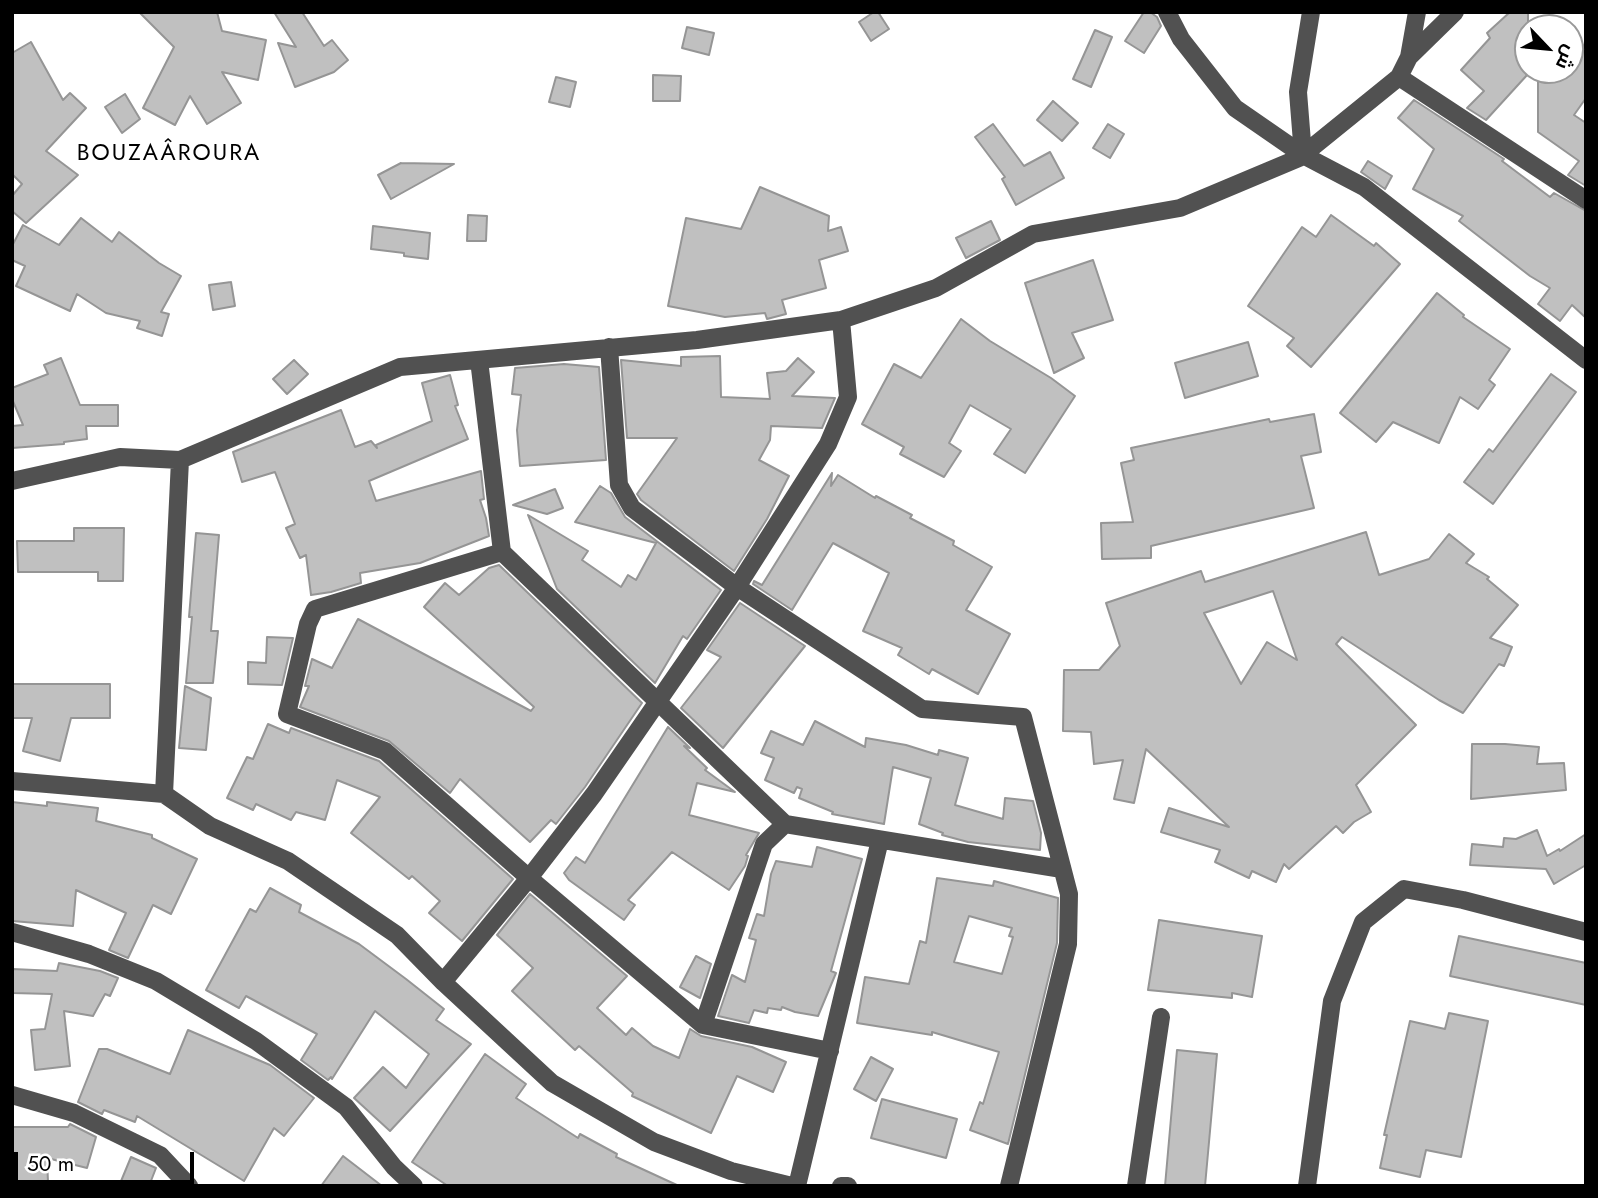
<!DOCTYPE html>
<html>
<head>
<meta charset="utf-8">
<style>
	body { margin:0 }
	#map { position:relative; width:1598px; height:1198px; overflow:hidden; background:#fff; font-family:Jost,Cairo,sans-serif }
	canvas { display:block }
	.frame { position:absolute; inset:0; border:14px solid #000; pointer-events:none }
	.north { position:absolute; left:1514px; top:14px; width:70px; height:70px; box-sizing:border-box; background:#fff; border:2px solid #999; border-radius:50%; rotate:116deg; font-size:19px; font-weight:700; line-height:28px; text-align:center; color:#000 }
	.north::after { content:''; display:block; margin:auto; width:24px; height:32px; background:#000; clip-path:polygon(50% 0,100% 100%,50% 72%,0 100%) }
	.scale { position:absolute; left:14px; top:1152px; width:180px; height:32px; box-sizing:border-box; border:4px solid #000; border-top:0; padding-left:9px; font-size:21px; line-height:24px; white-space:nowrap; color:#000; -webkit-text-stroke:5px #fff; paint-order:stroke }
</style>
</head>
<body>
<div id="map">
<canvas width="1598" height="1198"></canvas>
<div class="frame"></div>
<div class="north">ش</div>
<div class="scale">50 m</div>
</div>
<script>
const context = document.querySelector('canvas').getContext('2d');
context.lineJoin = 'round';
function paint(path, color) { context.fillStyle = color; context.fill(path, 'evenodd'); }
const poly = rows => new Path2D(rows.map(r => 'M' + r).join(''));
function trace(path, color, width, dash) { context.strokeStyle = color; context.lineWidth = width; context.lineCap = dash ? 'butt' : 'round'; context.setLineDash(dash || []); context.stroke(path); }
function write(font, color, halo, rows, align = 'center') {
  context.font = font + ' Jost,sans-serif'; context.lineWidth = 6; context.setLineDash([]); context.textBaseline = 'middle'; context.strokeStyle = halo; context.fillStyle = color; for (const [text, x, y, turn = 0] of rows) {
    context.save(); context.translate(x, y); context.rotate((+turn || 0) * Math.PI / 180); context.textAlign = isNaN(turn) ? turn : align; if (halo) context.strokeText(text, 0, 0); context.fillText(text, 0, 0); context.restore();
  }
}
const building = poly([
	[139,12,217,12,222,31,266,40,258,80,222,72,241,103,207,124,190,96,175,125,143,108,174,47,139,12],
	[274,12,302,12,324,46,332,40,348,60,334,72,295,87,278,43,296,47,274,12],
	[874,12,878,12,889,29,871,41,859,22,874,12],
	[1144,12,1150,12,1157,17,1161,26,1144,53,1125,41,1144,12],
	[1510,12,1528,12,1528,74,1486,120,1467,108,1484,91,1461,70,1490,38,1487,33,1510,12],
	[687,27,714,33,709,55,682,48,687,27],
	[1095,30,1112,37,1091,87,1073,79,1095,30],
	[31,42,63,100,70,93,86,108,46,151,78,175,26,223,12,211,12,196,22,184,12,174,12,53,31,42],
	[1586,42,1586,98,1574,115,1586,123,1586,186,1568,175,1579,161,1538,132,1538,75,1563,74,1566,70,1570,70,1570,64,1586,42],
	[653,75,681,76,680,101,653,101,653,75],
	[556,77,576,82,570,107,549,102,556,77],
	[125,94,140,119,122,133,105,107,125,94],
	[1414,100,1504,159,1502,161,1550,197,1554,193,1586,211,1586,318,1572,305,1560,321,1538,304,1550,288,1530,276,1459,221,1463,216,1413,189,1434,149,1398,118,1414,100],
	[1053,101,1078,123,1062,141,1037,120,1053,101],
	[993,124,1024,166,1050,152,1064,178,1016,205,1002,179,1005,177,975,137,993,124],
	[1108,124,1124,134,1110,158,1093,148,1108,124],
	[1368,161,1392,176,1385,189,1361,172,1368,161],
	[401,163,454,164,391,199,378,175,401,163],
	[760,187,829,216,828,231,841,227,848,251,819,260,826,288,782,300,786,314,767,319,765,313,725,317,668,306,686,218,741,229,760,187],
	[468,215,487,216,486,241,467,241,468,215],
	[1331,215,1374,246,1376,243,1400,264,1311,367,1287,346,1294,338,1248,306,1302,227,1316,237,1331,215],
	[81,218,112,242,119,232,159,263,181,276,161,312,169,314,162,336,137,328,140,321,106,313,77,294,70,311,16,286,25,266,12,260,12,246,23,225,59,245,81,218],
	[991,221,1000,240,966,258,956,238,991,221],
	[373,226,430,233,428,259,404,256,404,253,371,249,373,226],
	[1093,260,1113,320,1072,333,1084,358,1054,373,1025,283,1093,260],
	[231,282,235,306,213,310,209,285,231,282],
	[1437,293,1464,315,1463,317,1510,349,1489,380,1495,385,1478,409,1460,397,1439,443,1393,422,1376,442,1340,413,1437,293],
	[961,319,990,341,1051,378,1075,396,1025,473,994,454,1011,429,970,405,949,443,961,451,944,477,900,454,904,447,862,424,894,364,921,378,961,319],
	[1248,342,1258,376,1185,398,1175,363,1248,342],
	[720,356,721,397,770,399,767,373,786,371,798,358,814,372,792,396,835,398,822,428,771,426,770,440,759,460,789,476,767,519,734,571,641,500,637,494,677,438,627,438,621,360,681,366,681,357,720,356],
	[61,358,80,405,118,405,118,426,86,426,87,439,64,442,64,444,12,448,12,426,23,425,12,399,12,388,48,374,44,365,61,358],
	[294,360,308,374,287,394,273,379,294,360],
	[564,364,599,367,606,460,520,466,517,430,521,395,512,394,515,368,564,364],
	[1551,374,1576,392,1493,504,1464,482,1489,449,1493,452,1551,374],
	[450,375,458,405,455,406,468,439,369,481,376,501,481,471,484,499,480,500,486,518,489,536,420,563,360,573,361,583,331,592,311,595,306,555,300,558,286,528,295,524,275,472,242,482,233,452,341,410,355,447,371,441,377,448,376,445,432,421,422,383,450,375],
	[1314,414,1321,452,1301,456,1314,508,1151,546,1151,558,1102,559,1101,523,1133,522,1121,463,1134,460,1131,448,1269,419,1270,422,1314,414],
	[832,473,831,486,838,475,875,498,876,496,912,515,910,518,954,541,953,545,992,567,966,610,1010,634,978,694,932,669,929,674,898,655,902,648,863,631,889,573,833,543,792,610,753,584,754,581,762,585,832,473],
	[600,486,611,493,625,517,721,590,687,639,683,636,655,683,557,589,528,515,588,551,582,560,621,587,628,575,636,580,656,543,575,522,600,486],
	[555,489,563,508,547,514,513,505,555,489],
	[74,528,124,528,123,581,98,581,98,572,18,572,17,541,74,541,74,528],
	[1366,532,1379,575,1429,559,1449,534,1474,554,1466,563,1489,577,1487,579,1518,605,1490,638,1512,647,1504,666,1499,664,1463,713,1439,700,1342,637,1336,644,1416,725,1356,785,1371,812,1354,822,1343,833,1336,826,1289,869,1284,864,1276,882,1252,871,1249,878,1215,862,1220,850,1161,832,1169,808,1229,827,1146,749,1134,803,1114,799,1123,760,1094,764,1091,732,1063,731,1064,670,1099,670,1120,646,1106,603,1201,571,1205,582,1366,532],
	[1273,591,1297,660,1267,642,1241,684,1204,613,1273,591],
	[196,533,219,535,211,631,218,631,213,683,186,683,192,617,189,617,196,533],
	[499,565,642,703,585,787,556,824,551,820,530,842,460,779,450,793,389,741,300,707,309,686,305,686,312,659,332,668,358,619,531,711,534,707,424,607,445,583,459,595,489,568,499,565],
	[740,603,805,646,723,748,681,708,721,657,707,650,740,603],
	[267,637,293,638,282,685,248,684,248,662,266,663,267,637],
	[13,684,110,684,110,718,71,718,60,761,23,751,32,718,12,718,13,684],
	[185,686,211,698,206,750,179,748,185,686],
	[815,721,865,747,866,738,906,745,938,755,939,750,968,758,955,805,1003,819,1005,798,1033,801,1041,833,1040,850,968,842,942,835,943,833,919,824,931,778,893,767,884,824,832,814,833,812,799,798,802,789,797,787,794,793,765,780,774,758,761,753,771,731,803,745,815,721],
	[268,724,289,733,291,728,379,761,513,879,462,941,429,913,440,901,412,876,409,879,351,833,380,797,337,780,325,820,296,812,291,820,256,804,253,810,227,798,247,757,253,759,268,724],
	[668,727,690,748,684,746,707,768,705,770,735,792,697,783,689,815,759,833,746,855,748,856,745,866,729,890,672,852,628,900,635,905,624,920,569,880,564,873,576,857,585,863,668,727],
	[1472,744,1505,744,1539,747,1537,764,1564,763,1566,790,1471,799,1472,744],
	[12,802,47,806,47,802,98,808,96,821,152,835,152,838,197,859,171,914,153,905,128,958,109,950,126,913,76,890,73,926,12,921,12,802],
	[1537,830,1547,856,1559,849,1560,851,1586,834,1586,865,1554,884,1546,869,1470,865,1472,844,1503,847,1504,838,1516,839,1537,830],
	[817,847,862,859,831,971,836,973,818,1016,795,1012,782,1007,781,1010,768,1008,767,1013,754,1010,749,1023,718,1016,732,975,745,982,756,940,749,938,757,914,764,916,771,874,776,861,812,867,817,847],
	[937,878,993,886,994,881,1058,898,1057,943,1008,1144,970,1130,980,1102,983,1104,999,1052,932,1032,932,1035,857,1023,865,977,909,984,920,941,926,943,937,878],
	[969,916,1012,928,1009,936,1013,937,1002,974,954,962,969,916],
	[270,888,301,905,299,912,359,944,406,979,444,1009,436,1020,471,1044,390,1131,354,1098,383,1067,406,1088,429,1054,375,1011,332,1079,331,1077,328,1080,301,1060,317,1034,246,996,239,1008,206,990,250,909,256,912,270,888],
	[530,894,627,976,597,1008,626,1035,632,1028,653,1046,679,1058,690,1029,701,1036,752,1047,786,1062,773,1092,737,1076,711,1133,632,1096,633,1093,579,1046,575,1050,512,991,533,968,497,935,530,894],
	[1159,920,1262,936,1252,997,1232,993,1232,998,1148,990,1159,920],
	[1459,936,1586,963,1586,1005,1450,976,1459,936],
	[696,956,711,964,700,998,680,987,696,956],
	[59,963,100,971,118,978,110,996,105,994,93,1016,64,1011,70,1066,35,1070,31,1030,45,1029,52,994,12,993,12,969,57,971,59,963],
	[1449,1013,1488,1021,1461,1157,1426,1150,1420,1177,1380,1168,1387,1135,1384,1135,1410,1021,1445,1029,1449,1013],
	[188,1030,270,1065,314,1098,284,1136,274,1128,244,1181,137,1116,135,1122,104,1110,102,1114,78,1102,99,1049,107,1049,170,1074,188,1030],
	[1177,1050,1217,1054,1205,1186,1165,1186,1177,1050],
	[485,1054,526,1084,516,1098,578,1138,580,1134,617,1154,616,1157,679,1186,448,1186,412,1162,485,1054],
	[871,1057,893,1069,876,1101,854,1089,871,1057],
	[882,1099,957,1119,946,1158,871,1138,882,1099],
	[70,1124,96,1137,87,1168,47,1158,48,1182,12,1183,12,1127,68,1127,70,1124],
	[343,1156,382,1186,321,1186,343,1156],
	[131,1157,156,1168,149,1186,119,1186,131,1157]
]);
const minor = poly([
	[1167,12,1181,39,1235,108,1303,155,1364,187,1586,360],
	[1409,57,1417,12],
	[1399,77,1586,200],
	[1303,155,1298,92,1311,12],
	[609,347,619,485,632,508,737,587,922,709,1023,717,1069,894,1068,944,1009,1186],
	[479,360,502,552,785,824,1062,869],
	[180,460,164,794,210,826,288,861,397,935,443,982,552,1083,654,1142,731,1171,792,1186],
	[12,481,120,457,180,460,400,367,697,340,841,320,936,288,1033,234,1180,208,1299,158,1399,77,1409,57,1455,12],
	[502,552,315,609,308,624,287,714,385,751,529,878,703,1025,830,1051],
	[12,781,164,794],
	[12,932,89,954,156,981,256,1041,346,1107,394,1167,414,1186],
	[443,982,529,878,594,794,737,587,828,444,848,397,841,320],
	[703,1025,764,844,785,824],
	[12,1095,74,1113,160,1155,189,1186],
	[797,1186,880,840],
	[841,1186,848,1186],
	[1136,1186,1161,1017],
	[1307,1186,1332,1001,1363,922,1404,889,1463,900,1586,932]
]);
const neighbourhoodNames = [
	["BOUZAÂROURA",169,154]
];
paint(building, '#c0c0c0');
trace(building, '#959595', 2);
trace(minor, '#515151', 18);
context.letterSpacing = '2px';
write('23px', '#000', '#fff', neighbourhoodNames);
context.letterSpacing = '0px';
</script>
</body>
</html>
